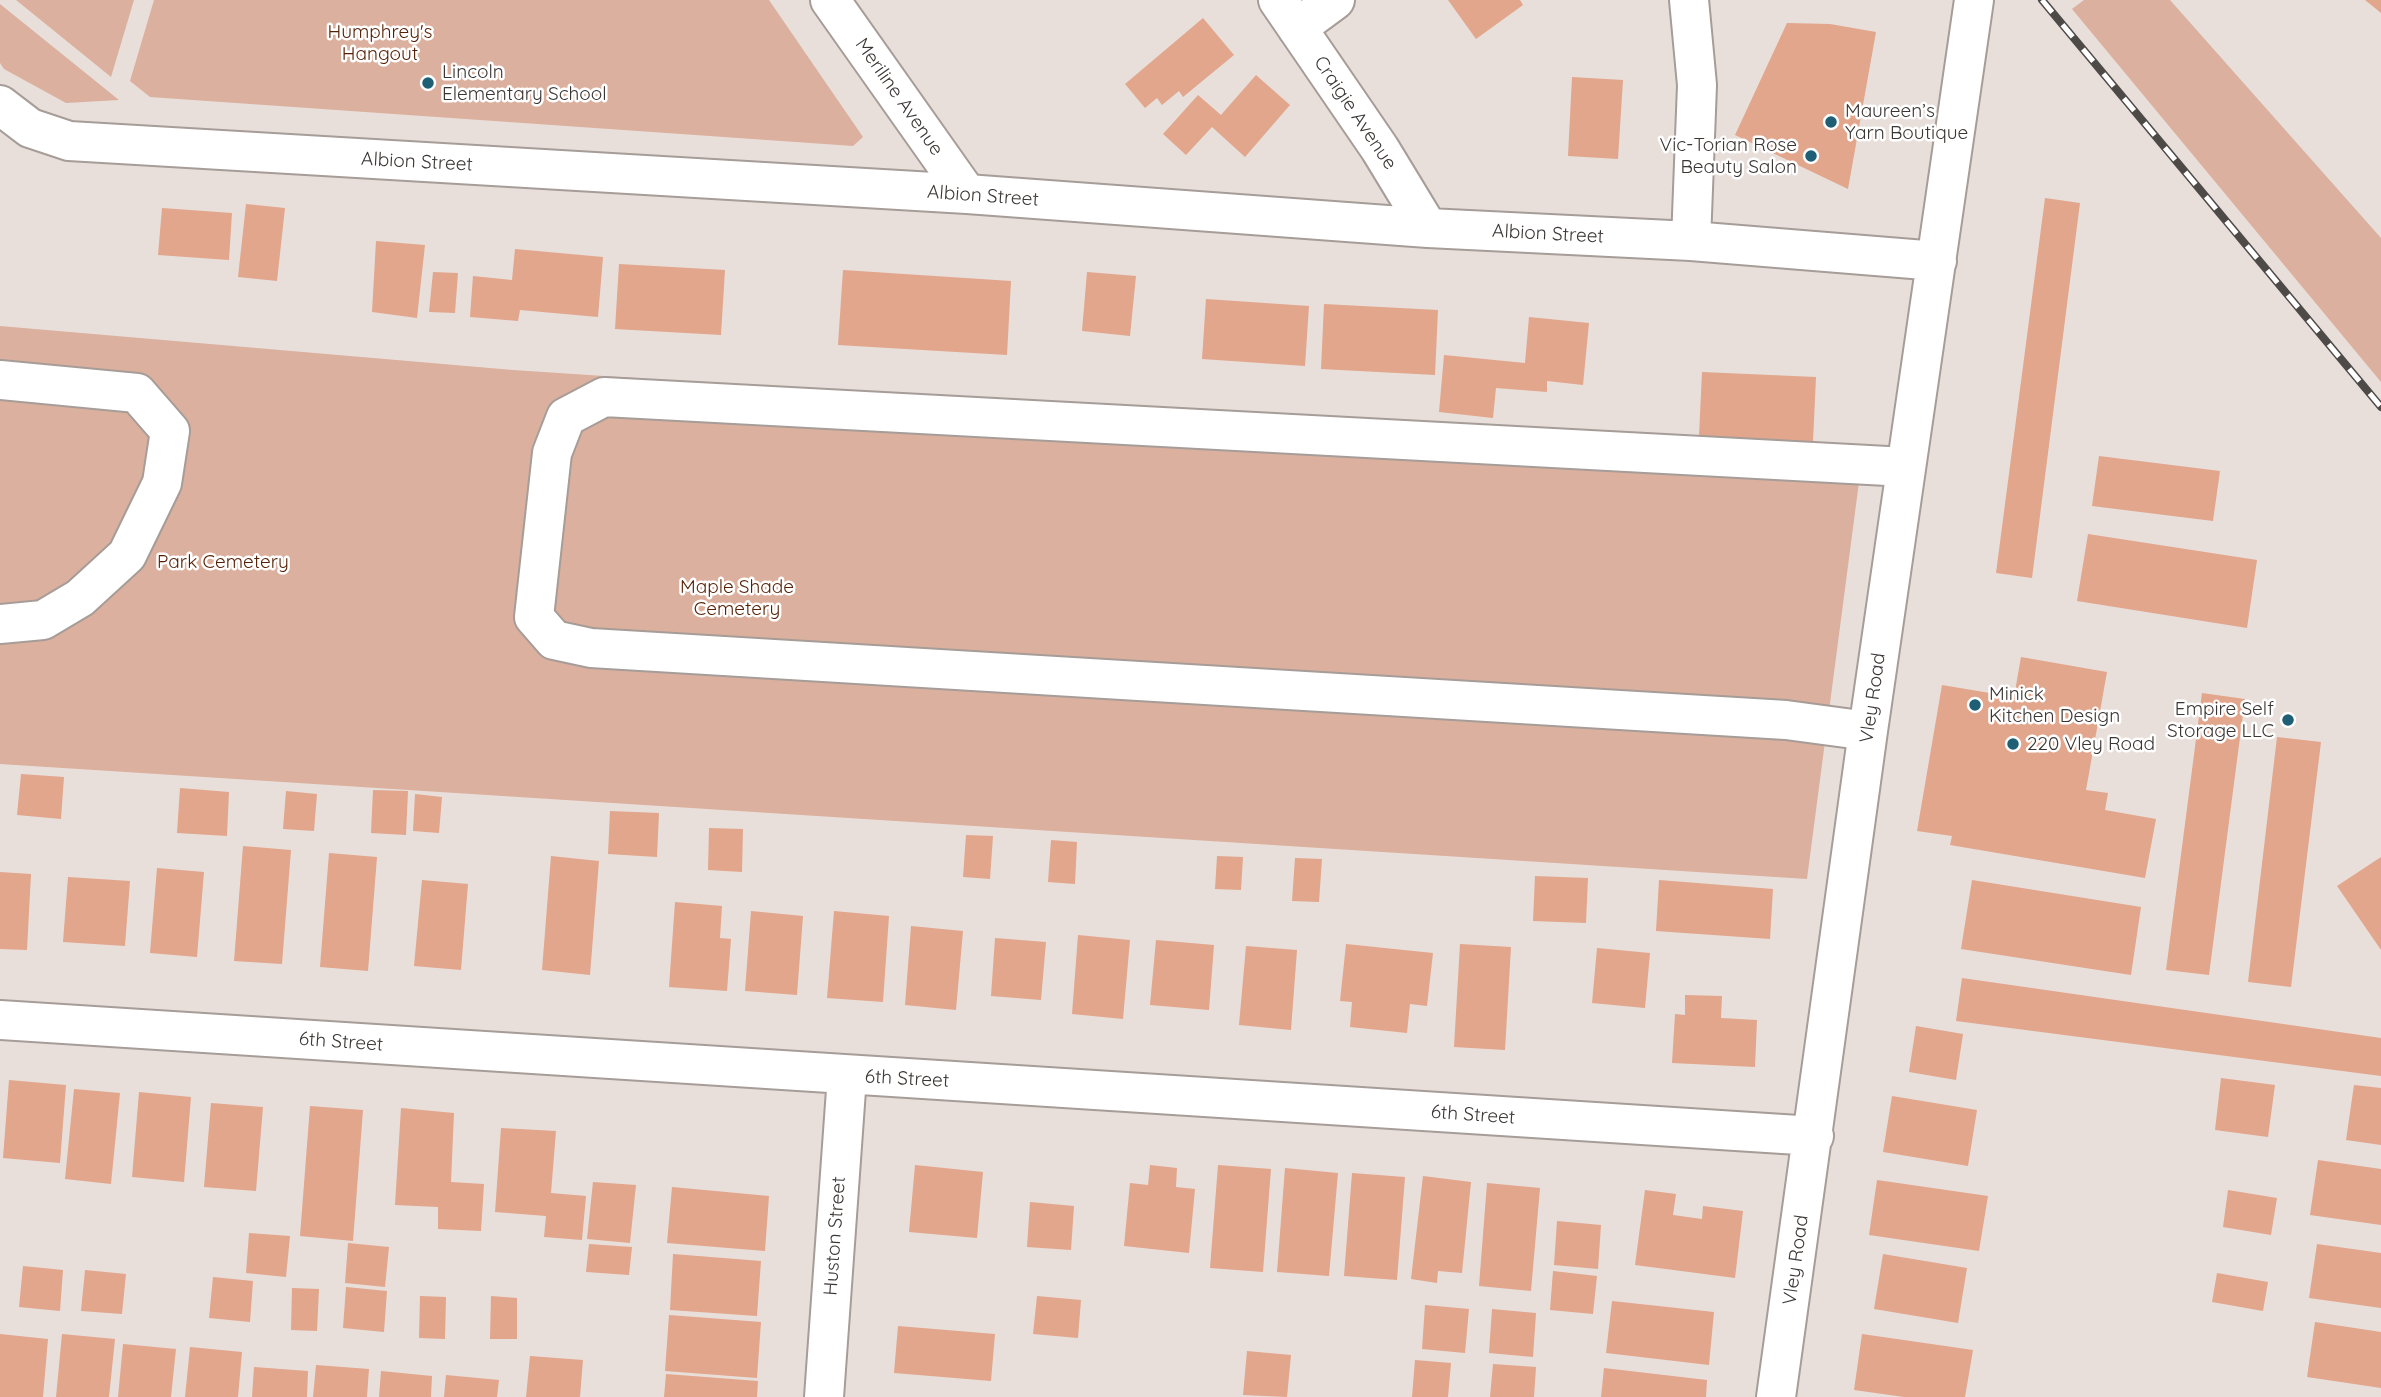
<!DOCTYPE html>
<html>
<head>
<meta charset="utf-8">
<style>
	body { margin:0 }
	canvas { display:block; background:#e8deda }
</style>
</head>
<body>
<canvas width="2381" height="1397"></canvas>
<script>
const context = document.querySelector('canvas').getContext('2d');
context.lineJoin = 'round';
function paint(path, color) { context.fillStyle = color; context.fill(path, 'evenodd'); }
const poly = rows => new Path2D(rows.map(r => 'M' + r).join(''));
function trace(path, color, width, dash) { context.strokeStyle = color; context.lineWidth = width; context.lineCap = dash ? 'butt' : 'round'; context.setLineDash(dash || []); context.stroke(path); }
function write(font, color, halo, rows, align = 'center') {
  context.font = font + ' Quicksand,sans-serif'; context.lineWidth = 5; context.setLineDash([]); context.textBaseline = 'middle'; context.strokeStyle = halo; context.fillStyle = color; for (const [text, x, y, turn = 0] of rows) {
    context.save(); context.translate(x, y); context.rotate((+turn || 0) * Math.PI / 180); context.textAlign = isNaN(turn) ? turn : align; if (halo) context.strokeText(text, 0, 0); context.fillText(text, 0, 0); context.restore();
  }
}
const green = poly([
	[16,0,134,0,111,77],
	[154,0,769,0,863,137,853,146,150,97,130,81],
	[2084,0,2170,0,2381,238,2381,382,2072,9],
	[0,4,119,100,66,103,4,69,0,63],
	[0,326,513,370,1862,459,1807,879,0,764]
]);
const building = poly([
	[1448,0,1520,0,1523,5,1476,39],
	[2365,0,2381,0,2381,13],
	[1203,18,1234,55,1183,97,1179,91,1162,105,1157,98,1145,108,1125,84],
	[1787,23,1830,24,1876,32,1848,189,1735,135],
	[1256,75,1290,105,1245,157,1212,127,1186,155,1163,134,1198,95,1221,115],
	[1572,77,1623,80,1618,159,1568,156],
	[2045,198,2080,203,2032,578,1996,573],
	[246,204,285,208,277,281,238,277],
	[162,208,232,213,229,260,158,255],
	[376,241,425,245,417,318,372,312],
	[515,249,603,257,598,317,520,310,518,321,470,317,473,276,512,280],
	[619,264,725,270,721,335,615,329],
	[843,270,1011,281,1007,355,838,345],
	[433,272,458,273,455,313,429,312],
	[1087,272,1136,276,1130,336,1082,331],
	[1206,299,1309,306,1305,366,1202,359],
	[1324,304,1438,310,1435,375,1321,369],
	[1529,317,1589,323,1583,385,1547,381,1547,392,1496,388,1493,418,1439,412,1444,355,1525,363],
	[1702,372,1816,377,1813,442,1699,436],
	[2099,456,2220,471,2213,521,2092,506],
	[2088,534,2257,560,2247,628,2077,601],
	[2021,657,2107,672,2086,790,2108,793,2105,810,2156,819,2145,878,1950,845,1952,836,1917,831,1942,685,2014,697],
	[2202,693,2245,699,2209,975,2166,970],
	[2277,737,2321,742,2291,987,2248,982],
	[21,774,64,777,61,819,17,815],
	[180,788,229,792,227,836,177,833],
	[373,790,408,791,406,835,371,833],
	[286,791,317,794,314,831,283,829],
	[415,794,442,797,439,833,413,831],
	[610,811,659,813,657,857,608,854],
	[709,828,743,829,742,872,708,870],
	[966,835,993,836,990,879,963,877],
	[1051,840,1077,842,1075,884,1048,882],
	[243,846,291,850,282,964,234,961],
	[329,853,377,857,368,971,320,967],
	[551,856,599,861,590,975,542,970],
	[1217,856,1243,857,1241,890,1215,889],
	[2381,857,2381,950,2337,886],
	[1295,858,1322,859,1319,902,1292,901],
	[157,868,204,872,197,957,150,953],
	[0,872,31,874,27,950,0,949],
	[1535,876,1588,878,1586,923,1533,921],
	[68,877,130,881,125,946,63,942],
	[422,880,468,884,461,970,414,966],
	[1659,880,1773,889,1770,939,1656,931],
	[1972,880,2141,907,2131,975,1961,949],
	[675,902,722,906,720,938,731,939,727,991,669,987],
	[751,911,803,916,797,995,745,991],
	[834,911,889,916,883,1002,827,998],
	[911,926,963,931,956,1010,905,1005],
	[1078,935,1130,940,1123,1019,1072,1014],
	[995,938,1046,942,1041,1000,991,996],
	[1156,940,1214,945,1209,1010,1150,1005],
	[1346,944,1433,953,1427,1006,1410,1004,1407,1033,1350,1027,1352,1002,1340,1001],
	[1460,944,1511,947,1505,1050,1454,1047],
	[1246,946,1297,950,1291,1030,1239,1025],
	[1597,948,1650,953,1645,1008,1592,1003],
	[1962,978,2381,1038,2381,1076,1956,1021],
	[1685,995,1722,996,1721,1018,1757,1020,1755,1067,1672,1063,1675,1014,1685,1015],
	[1916,1026,1963,1034,1956,1080,1909,1072],
	[2221,1078,2275,1085,2268,1137,2215,1130],
	[9,1080,66,1085,60,1163,3,1158],
	[2354,1085,2381,1088,2381,1145,2346,1140],
	[74,1089,120,1093,111,1184,65,1179],
	[139,1092,191,1097,184,1182,132,1177],
	[1892,1096,1977,1110,1968,1166,1883,1152],
	[211,1103,263,1107,256,1191,204,1187],
	[310,1106,363,1110,353,1241,300,1236],
	[401,1108,454,1113,451,1182,484,1184,481,1231,438,1229,438,1207,395,1205],
	[501,1128,556,1131,551,1193,586,1196,582,1240,544,1237,546,1216,495,1212],
	[2318,1160,2381,1169,2381,1225,2310,1215],
	[915,1165,983,1172,977,1238,909,1232],
	[1150,1165,1177,1168,1176,1187,1195,1189,1189,1253,1124,1246,1130,1183,1148,1185],
	[1218,1165,1271,1169,1263,1272,1210,1268],
	[1285,1168,1338,1173,1329,1276,1277,1272],
	[1352,1173,1405,1177,1397,1280,1344,1276],
	[1423,1176,1471,1182,1462,1273,1438,1271,1437,1283,1411,1279],
	[1877,1180,1988,1196,1979,1251,1869,1235],
	[593,1182,636,1185,630,1243,587,1239],
	[1487,1183,1540,1188,1531,1291,1479,1286],
	[672,1187,769,1196,765,1251,667,1243],
	[1645,1190,1676,1194,1673,1215,1702,1219,1703,1206,1743,1211,1735,1278,1635,1265],
	[2228,1190,2277,1198,2271,1235,2223,1227],
	[1030,1202,1074,1206,1071,1250,1027,1247],
	[1557,1221,1601,1225,1598,1269,1554,1265],
	[249,1233,290,1236,286,1277,246,1273],
	[348,1243,389,1247,385,1287,345,1283],
	[589,1244,632,1247,629,1275,586,1272],
	[2317,1244,2381,1253,2381,1308,2309,1298],
	[673,1254,761,1261,757,1316,670,1310],
	[1883,1254,1967,1268,1958,1323,1874,1309],
	[23,1266,63,1270,60,1311,19,1307],
	[85,1270,126,1274,122,1314,81,1311],
	[1553,1271,1597,1276,1593,1314,1550,1310],
	[2217,1273,2268,1282,2263,1311,2212,1302],
	[213,1277,253,1281,250,1322,209,1318],
	[346,1287,387,1291,384,1332,343,1328],
	[292,1288,319,1289,317,1331,291,1330],
	[420,1296,446,1297,445,1339,419,1338],
	[491,1296,517,1298,517,1339,490,1339],
	[1037,1296,1081,1300,1078,1338,1033,1334],
	[1612,1301,1714,1312,1709,1365,1606,1353],
	[1425,1305,1469,1309,1465,1353,1422,1349],
	[1492,1309,1536,1313,1533,1357,1489,1353],
	[669,1315,761,1322,757,1378,665,1371],
	[2315,1322,2381,1332,2381,1388,2307,1377],
	[898,1326,995,1334,991,1381,894,1373],
	[0,1334,48,1339,43,1397,0,1397],
	[62,1334,115,1339,109,1397,56,1397],
	[1862,1334,1973,1350,1965,1397,1904,1397,1854,1390],
	[123,1344,176,1349,171,1397,118,1397],
	[190,1347,242,1352,238,1397,185,1397],
	[1247,1351,1291,1355,1287,1397,1243,1395],
	[530,1356,583,1360,580,1397,526,1397],
	[1415,1360,1451,1363,1448,1397,1412,1397],
	[1493,1364,1536,1367,1534,1397,1490,1397],
	[316,1365,369,1369,367,1397,313,1397],
	[254,1367,308,1371,307,1397,252,1397],
	[1604,1368,1707,1380,1706,1397,1601,1397],
	[381,1371,432,1376,431,1397,379,1397],
	[666,1374,758,1381,757,1397,664,1397],
	[446,1375,499,1380,497,1397,444,1397]
]);
const minor = poly([
	[830,0,967,194],
	[1278,0,1380,149,1428,228],
	[1689,0,1697,85,1691,241],
	[1297,28,1335,0],
	[0,105,30,128,69,141,967,194,1428,228,1691,241,1937,261],
	[0,380,137,393,170,431,162,483,127,555,80,598,43,620,0,624],
	[1868,731,1786,720,591,648,554,640,534,617,552,453,566,417,604,397,1906,467],
	[0,1020,1814,1136],
	[824,1397,847,1076],
	[1776,1397,1868,731,1974,0]
]);
const rail = poly([
	[2042,0,2381,407]
]);
const markers = [
	[428,83,7,"#1f5f75"],
	[1831,122,7,"#1f5f75"],
	[1811,156,7,"#1f5f75"],
	[1975,705,7,"#1f5f75"],
	[2288,720,7,"#1f5f75"],
	[2013,744,7,"#1f5f75"]
];
const parkNames = [
	["Humphrey's",380,32],
	["Hangout",380,54],
	["Park Cemetery",223,562],
	["Maple Shade",737,587],
	["Cemetery",737,609]
];
const poiNames = [
	["Lincoln",442,72],
	["Elementary School",442,94],
	["Maureen’s",1845,111],
	["Yarn Boutique",1845,133],
	["Vic-Torian Rose",1797,145,"right"],
	["Beauty Salon",1797,167,"right"],
	["Minick",1989,694],
	["Kitchen Design",1989,716],
	["Empire Self",2274,709,"right"],
	["Storage LLC",2274,731,"right"],
	["220 Vley Road",2027,744]
];
const streetNames = [
	["Meriline Avenue",899,97,55],
	["Craigie Avenue",1355,113,56],
	["Albion Street",417,162,3],
	["Albion Street",983,196,4],
	["Albion Street",1548,234,3],
	["Vley Road",1873,698,-82],
	["6th Street",341,1042,4],
	["6th Street",907,1079,3],
	["6th Street",1473,1115,4],
	["Huston Street",835,1236,-86],
	["Vley Road",1796,1260,-82]
];
paint(green, '#dcb09e');
paint(building, '#e2a68c');
trace(minor, '#a69c98', 42);
trace(minor, '#fff', 38);
trace(rail, '#4e4a48', 8);
trace(rail, '#fff', 5, [16]);
for (const [x, y, r, color] of markers) { const dot = new Path2D(); dot.arc(x, y, r, 0, 2 * Math.PI); context.fillStyle = color; context.fill(dot); trace(dot, '#fff', 2.5); }
write('19px', '#541f03', '#fff', parkNames);
write('19px', '#3a3634', '#fff', poiNames, 'left');
write('19px', '#3a3634', '#fff', streetNames);
</script>
</body>
</html>
